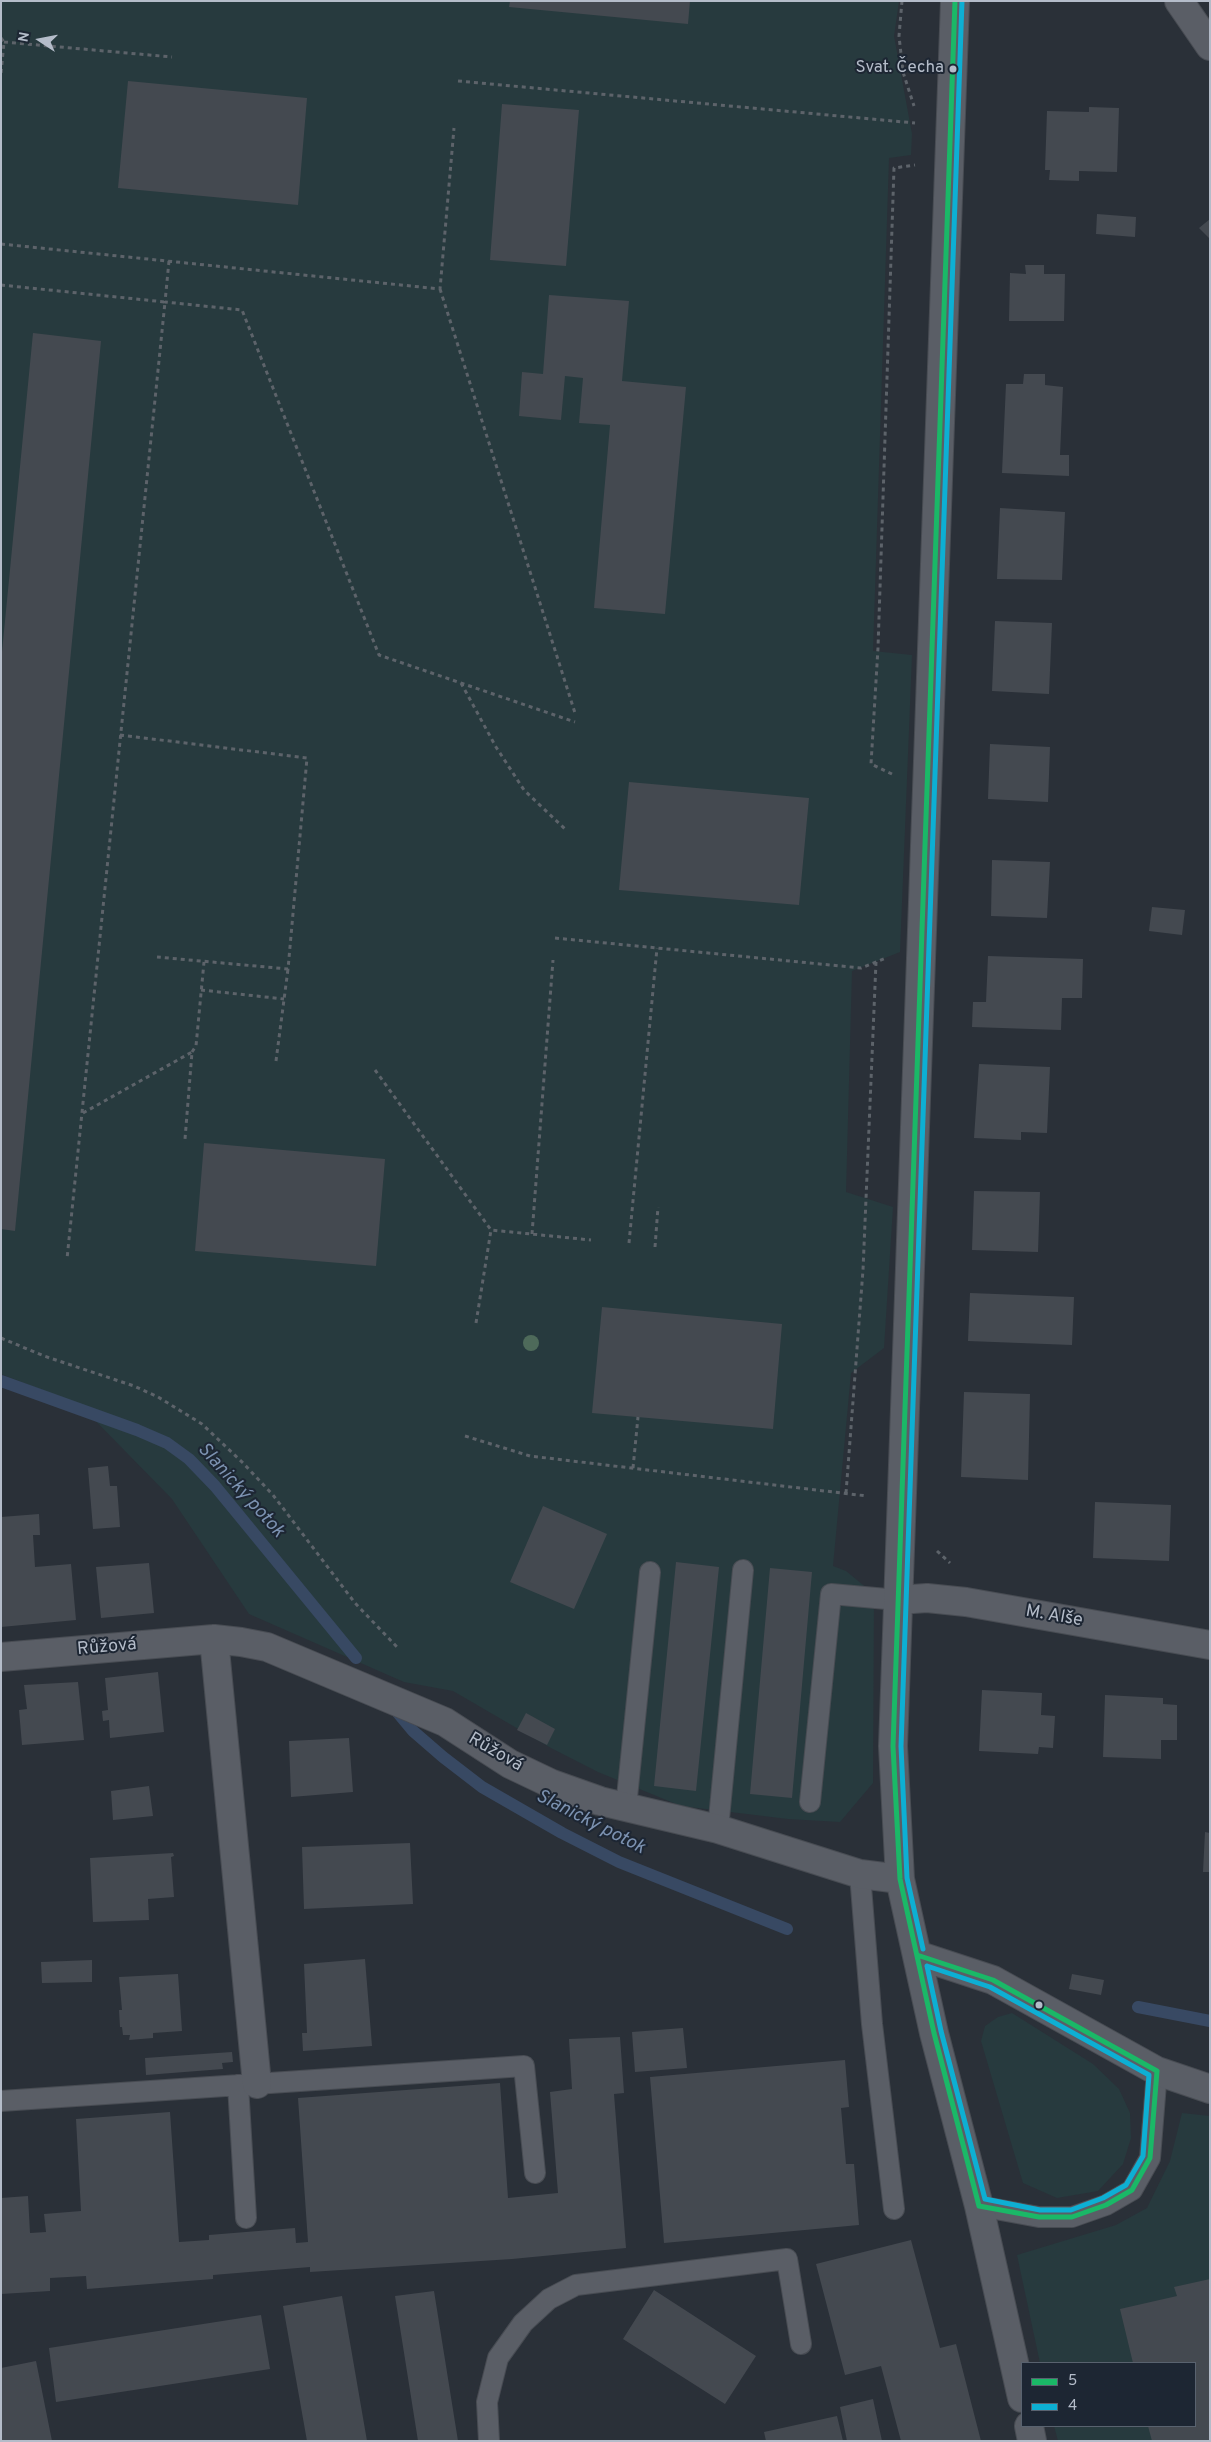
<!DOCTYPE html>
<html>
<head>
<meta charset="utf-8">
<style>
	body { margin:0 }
	#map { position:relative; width:1211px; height:2442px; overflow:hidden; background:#2a3038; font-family:Overpass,sans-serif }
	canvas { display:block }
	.frame { position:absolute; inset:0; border:2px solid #b4bcc9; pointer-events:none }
	.legend { position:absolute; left:1021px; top:2362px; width:175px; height:65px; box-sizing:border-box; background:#1d2633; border:1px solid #59626f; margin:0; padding:6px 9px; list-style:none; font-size:15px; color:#b4bcc9 }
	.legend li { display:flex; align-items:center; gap:10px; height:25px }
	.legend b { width:25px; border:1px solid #59626f }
	.north { position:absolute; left:15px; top:15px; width:50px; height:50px; -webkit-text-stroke:4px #1d2633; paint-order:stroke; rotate:281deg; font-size:14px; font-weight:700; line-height:20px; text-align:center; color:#b4bcc9 }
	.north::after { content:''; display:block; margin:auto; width:18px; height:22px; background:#b4bcc9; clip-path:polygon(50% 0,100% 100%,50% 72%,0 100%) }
</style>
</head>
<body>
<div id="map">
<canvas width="1211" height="2442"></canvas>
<div class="frame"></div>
<ul class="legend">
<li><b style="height:6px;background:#1ab867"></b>5</li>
<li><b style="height:6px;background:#0dafd3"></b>4</li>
</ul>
<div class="north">N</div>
</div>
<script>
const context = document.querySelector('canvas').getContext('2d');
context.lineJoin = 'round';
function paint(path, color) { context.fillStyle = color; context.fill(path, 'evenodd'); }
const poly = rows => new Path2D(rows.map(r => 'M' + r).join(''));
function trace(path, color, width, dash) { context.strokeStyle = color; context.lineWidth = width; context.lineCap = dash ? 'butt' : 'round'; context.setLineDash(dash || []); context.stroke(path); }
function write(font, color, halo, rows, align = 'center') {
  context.font = font + ' Overpass,sans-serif'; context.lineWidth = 4; context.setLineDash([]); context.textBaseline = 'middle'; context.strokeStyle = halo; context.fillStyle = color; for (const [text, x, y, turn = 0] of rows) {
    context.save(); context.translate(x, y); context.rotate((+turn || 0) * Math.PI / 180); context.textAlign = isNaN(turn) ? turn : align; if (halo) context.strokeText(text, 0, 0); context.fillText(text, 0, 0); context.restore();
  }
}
const green = poly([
	[1,1,899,1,894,36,912,134,911,155,889,158,873,651,912,655,900,952,852,971,846,1192,893,1207,884,1348,851,1373,833,1566,846,1571,874,1594,873,1783,840,1822,788,1819,681,1806,598,1772,551,1748,453,1691,404,1682,249,1614,172,1499,80,1405,1,1374],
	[1012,2013,1093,2064,1119,2089,1130,2113,1131,2138,1123,2164,1098,2191,1057,2198,1023,2183,981,2041,985,2026,998,2017],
	[1182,2113,1210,2116,1210,2441,1058,2441,1054,2426,1195,2426,1195,2363,1040,2363,1017,2255,1116,2225,1147,2208,1170,2161]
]);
const stream = poly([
	[1,1381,137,1430,167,1443,189,1459,215,1486,356,1658],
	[398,1713,413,1731,443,1757,482,1787,562,1833,619,1862,787,1929],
	[1138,2007,1210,2021]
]);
const building = poly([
	[510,1,690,1,688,24,509,7],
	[128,81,307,98,298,205,118,188],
	[502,104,579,110,566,266,490,260],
	[1089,107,1119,108,1117,172,1079,171,1079,181,1049,180,1050,170,1045,170,1047,111,1089,112],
	[1097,214,1136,217,1135,237,1096,234],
	[1210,219,1210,239,1199,228],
	[1025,265,1044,265,1044,274,1065,274,1064,321,1009,321,1010,273,1026,274],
	[549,295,629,301,622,381,686,387,665,614,594,608,610,425,579,423,583,378,565,376,561,420,519,416,522,372,543,374],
	[33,333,101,341,15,1231,1,1229,1,662],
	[1024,374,1045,374,1045,385,1063,387,1060,455,1069,455,1069,476,1002,473,1006,384,1023,384],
	[1000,508,1065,512,1062,580,997,579],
	[995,621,1052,623,1049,694,992,691],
	[990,744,1050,747,1048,802,988,799],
	[629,782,809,798,799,905,619,890],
	[992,860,1050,862,1047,918,991,916],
	[1152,907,1185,910,1182,935,1149,931],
	[988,956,1083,959,1082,998,1062,998,1061,1030,972,1027,973,1002,986,1002],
	[979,1064,1050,1067,1047,1133,1021,1132,1021,1140,974,1138],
	[204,1143,385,1159,376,1266,195,1251],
	[974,1191,1040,1192,1038,1252,972,1250],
	[970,1293,1074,1297,1072,1345,968,1341],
	[602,1307,782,1324,773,1429,592,1413],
	[964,1392,1030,1394,1028,1480,961,1477],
	[108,1466,110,1486,117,1486,120,1527,93,1529,88,1468],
	[1095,1502,1171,1505,1169,1561,1093,1558],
	[543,1506,607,1534,574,1609,510,1582],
	[39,1514,40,1535,33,1535,35,1567,71,1564,76,1620,1,1627,1,1517],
	[676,1562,719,1567,696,1791,654,1786],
	[149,1563,154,1613,101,1618,96,1567],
	[770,1568,812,1572,792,1798,750,1794],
	[158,1672,164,1732,110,1738,109,1720,103,1721,102,1711,108,1710,105,1678],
	[78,1682,84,1740,22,1745,19,1710,27,1709,24,1685],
	[982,1690,1042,1693,1041,1715,1055,1716,1053,1748,1039,1747,1038,1754,979,1751],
	[1105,1695,1163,1698,1163,1704,1177,1705,1177,1740,1161,1740,1161,1759,1103,1757],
	[526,1713,555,1729,547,1745,517,1730],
	[349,1738,353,1792,291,1797,289,1741],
	[149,1786,153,1816,113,1820,111,1791],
	[1205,1832,1210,1833,1210,1872,1203,1872],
	[410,1843,413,1904,304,1909,302,1847],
	[173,1853,174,1856,171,1857,174,1897,148,1899,149,1920,93,1922,90,1858],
	[365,1959,372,2046,303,2051,302,2033,307,2033,304,1964],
	[92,1960,92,1982,42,1983,41,1962],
	[178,1974,182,2031,153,2033,153,2038,129,2040,130,2035,123,2035,122,2027,120,2027,119,2010,122,2010,119,1977],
	[1072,1974,1104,1980,1101,1995,1069,1989],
	[683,2028,687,2068,635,2072,632,2032],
	[620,2037,624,2093,614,2094,626,2248,512,2259,310,2272,310,2267,213,2275,213,2279,87,2289,86,2276,50,2278,50,2291,1,2294,1,2198,28,2196,30,2233,46,2232,44,2214,81,2211,76,2119,170,2112,179,2242,209,2240,209,2235,295,2228,296,2243,308,2242,298,2098,500,2083,508,2198,558,2193,550,2092,572,2089,569,2039],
	[232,2052,233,2062,222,2063,223,2069,146,2075,145,2058],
	[845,2060,849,2107,841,2108,846,2164,854,2164,859,2225,664,2243,650,2077],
	[911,2240,940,2348,956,2344,981,2441,901,2441,881,2366,845,2375,816,2264],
	[1210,2279,1210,2441,1152,2441,1148,2426,1195,2426,1195,2363,1133,2363,1120,2309,1177,2296,1174,2287],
	[654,2290,756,2356,725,2404,623,2339],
	[434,2291,458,2441,418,2441,395,2296],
	[342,2296,367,2441,307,2441,283,2306],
	[261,2315,270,2369,56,2402,49,2348],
	[36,2361,52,2441,1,2441,1,2368],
	[873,2399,882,2441,847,2441,840,2407],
	[837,2416,843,2441,766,2441,764,2432]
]);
const path = poly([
	[902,1,899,36,903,72,914,106],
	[1,38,4,42,1,74],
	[4,42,172,57],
	[458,81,915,123],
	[1,244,440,289,454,128],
	[169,261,165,302,242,310,379,655,575,722],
	[1,285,165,302,67,1259],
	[440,289,575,713],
	[461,683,496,747,524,790,565,829],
	[120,735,307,758,288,969,157,957],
	[892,774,871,764,878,648,894,168,915,165],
	[555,938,861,968,886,958],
	[201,990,284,999],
	[192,1052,196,1046,204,962],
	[276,1061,288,969],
	[375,1070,491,1230,591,1240],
	[83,1113,192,1052,185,1139],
	[532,1234,553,960],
	[629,1243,657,948],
	[655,1247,658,1207],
	[476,1323,491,1230],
	[1,1338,44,1356,134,1386,158,1397,202,1424,243,1463,273,1495,355,1603,397,1647],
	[465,1436,530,1456,867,1496],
	[633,1468,638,1417],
	[846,1493,863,1270,876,962],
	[937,1551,950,1563]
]);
const lane = poly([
	[810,1802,831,1594,898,1600],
	[626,1807,650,1572],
	[718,1829,743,1570],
	[860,1874,872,2024,894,2209],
	[238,2085,246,2218],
	[1,2101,524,2066,535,2173],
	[979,2206,1039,2217,1072,2217,1106,2205,1132,2190,1150,2158,1157,2071],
	[489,2441,487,2402,498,2358,523,2323,549,2299,576,2285,787,2259,801,2344]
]);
const street = poly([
	[955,1,893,1746,900,1879,934,2033,979,2206,1022,2398],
	[1179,1,1210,46],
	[898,1600,927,1598,966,1602,1210,1645],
	[214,1639,257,2084],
	[1,1657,214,1639,241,1642,267,1647,445,1722,510,1764,552,1784,600,1801,718,1829,860,1874,900,1879],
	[917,1955,993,1980,1157,2071,1210,2089],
	[1029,2426,1032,2441]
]);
const bus1 = poly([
	[955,1,893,1746,900,1879,934,2033,979,2206],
	[917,1955,993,1980,1157,2071],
	[979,2206,1039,2217,1072,2217,1106,2205,1132,2190,1150,2158,1157,2071]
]);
const bus2 = poly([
	[923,1949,907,1878,901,1746,962,1],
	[927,1966,990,1987,1149,2075,1143,2156,1126,2185,1103,2198,1071,2210,1040,2210,985,2199,941,2031,927,1966]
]);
const trees = [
	[531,1343]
];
const markers = [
	[953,69,4.5,"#b4bcc9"],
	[1039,2005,4.5,"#b4bcc9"]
];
const busNames = [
	["Svat. Čecha",944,69]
];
const streetNames = [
	["M. Alše",1054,1617,10],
	["Růžová",107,1648,-5],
	["Růžová",495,1753,30]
];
const waterNames = [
	["Slanický potok",240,1491,48],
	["Slanický potok",590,1823,27]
];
paint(green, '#273a3e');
trace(stream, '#384963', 12);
paint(building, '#444950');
trace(lane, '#484c53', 22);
trace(street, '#484c53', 30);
trace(path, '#5d636a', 3, [4, 4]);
trace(lane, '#5a5e66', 20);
trace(street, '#5a5e66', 28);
trace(bus1, '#1ab867', 5);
trace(bus2, '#0dafd3', 5);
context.fillStyle = '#4e6a5a';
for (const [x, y] of trees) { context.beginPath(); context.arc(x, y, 8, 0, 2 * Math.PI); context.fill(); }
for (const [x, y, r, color] of markers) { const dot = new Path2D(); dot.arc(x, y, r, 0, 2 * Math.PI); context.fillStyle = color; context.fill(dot); trace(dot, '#1d2633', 2); }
write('17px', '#b4bcc9', '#1d2633', busNames, 'right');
write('18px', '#b4bcc9', '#1d2633', streetNames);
write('italic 19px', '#7c92b1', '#1d2633', waterNames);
</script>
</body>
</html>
